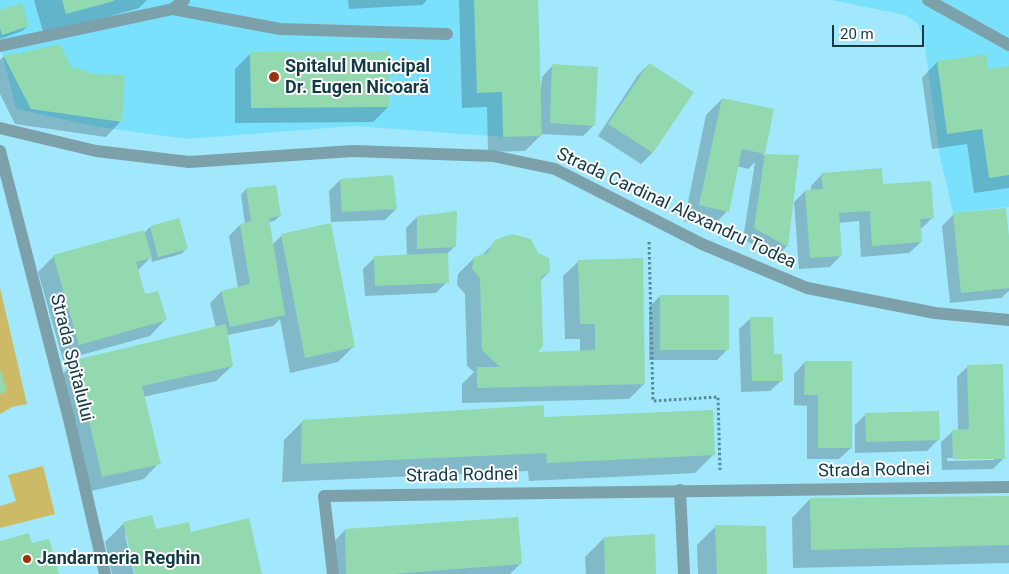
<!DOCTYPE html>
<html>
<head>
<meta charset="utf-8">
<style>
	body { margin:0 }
	#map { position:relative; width:1009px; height:574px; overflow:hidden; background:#a2e8fc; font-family:Roboto,sans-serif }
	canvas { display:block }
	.scale { position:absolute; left:832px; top:25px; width:92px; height:22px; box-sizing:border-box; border:2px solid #143b45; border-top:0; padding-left:6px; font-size:15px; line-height:18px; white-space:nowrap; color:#143b45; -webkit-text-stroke:4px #fcfcfc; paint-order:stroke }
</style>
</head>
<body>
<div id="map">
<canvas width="1009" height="574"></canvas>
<div class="scale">20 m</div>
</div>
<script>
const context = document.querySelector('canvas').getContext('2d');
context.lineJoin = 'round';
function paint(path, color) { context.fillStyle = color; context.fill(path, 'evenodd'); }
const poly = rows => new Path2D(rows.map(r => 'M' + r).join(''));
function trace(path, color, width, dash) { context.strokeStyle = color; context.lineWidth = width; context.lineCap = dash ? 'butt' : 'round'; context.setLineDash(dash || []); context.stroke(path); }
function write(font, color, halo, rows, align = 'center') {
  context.font = font + ' Roboto,sans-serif'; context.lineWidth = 4; context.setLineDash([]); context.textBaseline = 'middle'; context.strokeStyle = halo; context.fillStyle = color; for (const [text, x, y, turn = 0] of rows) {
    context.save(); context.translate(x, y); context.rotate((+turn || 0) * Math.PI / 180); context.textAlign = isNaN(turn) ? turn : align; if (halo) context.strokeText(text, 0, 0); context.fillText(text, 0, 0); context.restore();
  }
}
const built = poly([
	[0,0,538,0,542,136,503,137,354,126,187,139,98,127,16,109,0,44],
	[831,0,1009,0,1009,207,953,213,940,157,924,40,918,24,905,15]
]);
const green = poly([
	[0,288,27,404,12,407,0,414],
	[43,466,55,514,0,528,0,506,16,501,8,475]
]);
const shadow = poly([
	[34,0,147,0,139,8,44,35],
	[348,0,427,0,422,5,349,9],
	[459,0,536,0,539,89,541,89,542,77,553,65,594,125,583,136,540,134,540,136,525,151,488,152,487,107,462,108],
	[0,12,28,26,22,31,0,39],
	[251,53,388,107,373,122,235,123,235,69],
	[985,55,987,71,1009,67,1009,188,974,193,967,144,932,149,922,78,937,62],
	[4,56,70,68,94,75,121,121,106,137,15,124,0,94,0,60],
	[649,64,692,92,652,153,641,164,598,136,638,75],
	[722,99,773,110,763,155,797,156,787,246,776,257,743,239,755,162,748,169,737,166,727,211,712,227,684,221,706,115],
	[822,174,882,186,933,217,922,228,920,229,921,242,909,253,861,257,859,221,839,223,841,255,830,267,799,269,794,202,805,191,811,191,811,186],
	[340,180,396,209,385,220,331,222,329,191],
	[246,189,280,216,274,221,268,222,272,245,282,235,354,346,338,362,290,373,280,319,273,326,227,335,232,366,216,381,143,397,159,463,144,479,87,492,60,377,75,361,216,328,210,303,221,292,238,288,229,236,240,225,245,224,241,195],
	[954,214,1009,250,1009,291,1001,298,950,303,942,226],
	[417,217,454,247,446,255,447,282,436,293,365,296,363,269,375,257,407,256,406,228],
	[150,227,186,249,181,254,152,262,151,257,137,271,145,296,165,320,150,336,63,360,38,272,54,256,144,233],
	[496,241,549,272,540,281,535,353,580,352,580,339,565,339,563,276,579,261,644,384,629,399,462,403,462,384,474,372,467,366,465,294,457,285,458,274,474,258,481,256],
	[660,296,728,349,717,360,649,360,649,307],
	[751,318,772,355,782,380,770,391,741,392,739,329],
	[805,362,851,448,839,459,807,459,807,406,794,405,794,374],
	[968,366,1004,458,993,469,942,470,941,442,953,431,958,431,957,377],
	[947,458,994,458,994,460,947,461],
	[866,414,938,440,927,451,855,453,855,425],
	[543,418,714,454,695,473,529,481,528,471,282,482,284,440,302,422],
	[1009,497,1009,563,793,568,792,518,810,499],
	[124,523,155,530,190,533,261,574,136,574,127,535,125,535,134,574,112,574,105,542],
	[715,527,766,574,698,574,697,545],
	[345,530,521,563,510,574,328,574,327,549],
	[604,538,655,574,586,574,585,557]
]);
const building = poly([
	[62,0,114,0,114,1,66,14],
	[474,0,538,0,542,136,503,137,502,92,477,93],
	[22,3,29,26,2,35,0,28,0,10],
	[60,44,71,67,94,74,125,75,122,122,31,109,3,55,20,53],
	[389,51,389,107,251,108,250,52],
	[986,54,988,69,1009,66,1009,175,989,178,982,129,947,134,937,61],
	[649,63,694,92,653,153,608,124],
	[552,64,598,67,595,126,550,123],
	[722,98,774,109,765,154,742,149,729,212,699,205],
	[765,154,799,155,788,247,754,228],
	[882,168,883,184,931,181,934,218,920,219,922,242,872,246,870,211,839,213,842,256,810,258,805,190,823,189,821,173],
	[393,175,397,209,342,212,340,179],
	[276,185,281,216,269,218,285,315,230,327,221,291,250,284,240,224,251,221,246,188],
	[1006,208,1009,237,1009,288,961,293,953,213],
	[457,211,456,247,417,249,417,216],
	[179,218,188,249,158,257,150,226],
	[331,223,355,347,305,358,281,234],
	[144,230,152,258,136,262,145,294,158,291,167,320,79,345,53,255],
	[512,234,531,239,538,253,549,258,550,272,541,277,543,346,538,352,595,350,595,324,580,324,578,260,643,258,645,384,477,388,477,367,500,367,482,350,480,278,472,269,474,257,487,253,495,240],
	[448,253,449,283,375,286,374,256],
	[660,295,729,295,729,350,660,350],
	[750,317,773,317,774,354,782,354,783,381,752,381],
	[226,324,233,366,142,386,161,464,102,477,75,360],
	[805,361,852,361,852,448,818,448,818,395,804,395],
	[1003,364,1005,459,953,459,952,430,969,429,967,365],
	[0,369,7,391,0,394],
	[544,405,544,417,713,410,715,455,547,463,546,453,301,464,302,420],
	[939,411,940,440,866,442,865,413],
	[1009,496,1009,545,811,550,810,498],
	[152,515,156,529,189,522,191,532,249,518,262,574,135,574,123,522],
	[518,517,522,564,392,574,346,574,345,529],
	[715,525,766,526,767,574,717,574],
	[29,533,32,543,49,539,59,574,0,574,0,541],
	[655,534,656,574,605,574,604,537]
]);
const path = poly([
	[649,242,653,401,718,397,720,470]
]);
const minor = poly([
	[928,0,1009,45],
	[173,9,280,29,447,34],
	[0,46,173,9,184,0],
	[0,128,96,151,189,162,353,151,493,156,555,169,702,244,807,288,935,313,1009,320],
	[0,151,69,419,105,574],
	[680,490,684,574],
	[333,574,324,496,1009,487]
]);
const markers = [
	[274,77,6,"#9a3310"],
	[27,559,5,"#9a3310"]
];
const poiNames = [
	["Spitalul Municipal",285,67],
	["Dr. Eugen Nicoară",285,88],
	["Jandarmeria Reghin",37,559]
];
const streetNames = [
	["Strada Cardinal Alexandru Todea",676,209,25],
	["Strada Spitalului",71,358,76],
	["Strada Rodnei",874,471,-1],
	["Strada Rodnei",462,476,-1]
];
paint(built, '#7ae1fd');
paint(green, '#ccba67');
paint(shadow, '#0003');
paint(building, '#92d9af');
trace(path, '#548998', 3, [2.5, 2.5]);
trace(minor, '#7da1ab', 12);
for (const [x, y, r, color] of markers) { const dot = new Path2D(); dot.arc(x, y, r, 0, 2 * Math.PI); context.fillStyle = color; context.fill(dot); trace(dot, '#fcfcfc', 2); }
write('bold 18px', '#143b45', '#fcfcfc', poiNames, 'left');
write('18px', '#143b45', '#fcfcfc', streetNames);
</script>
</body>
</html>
